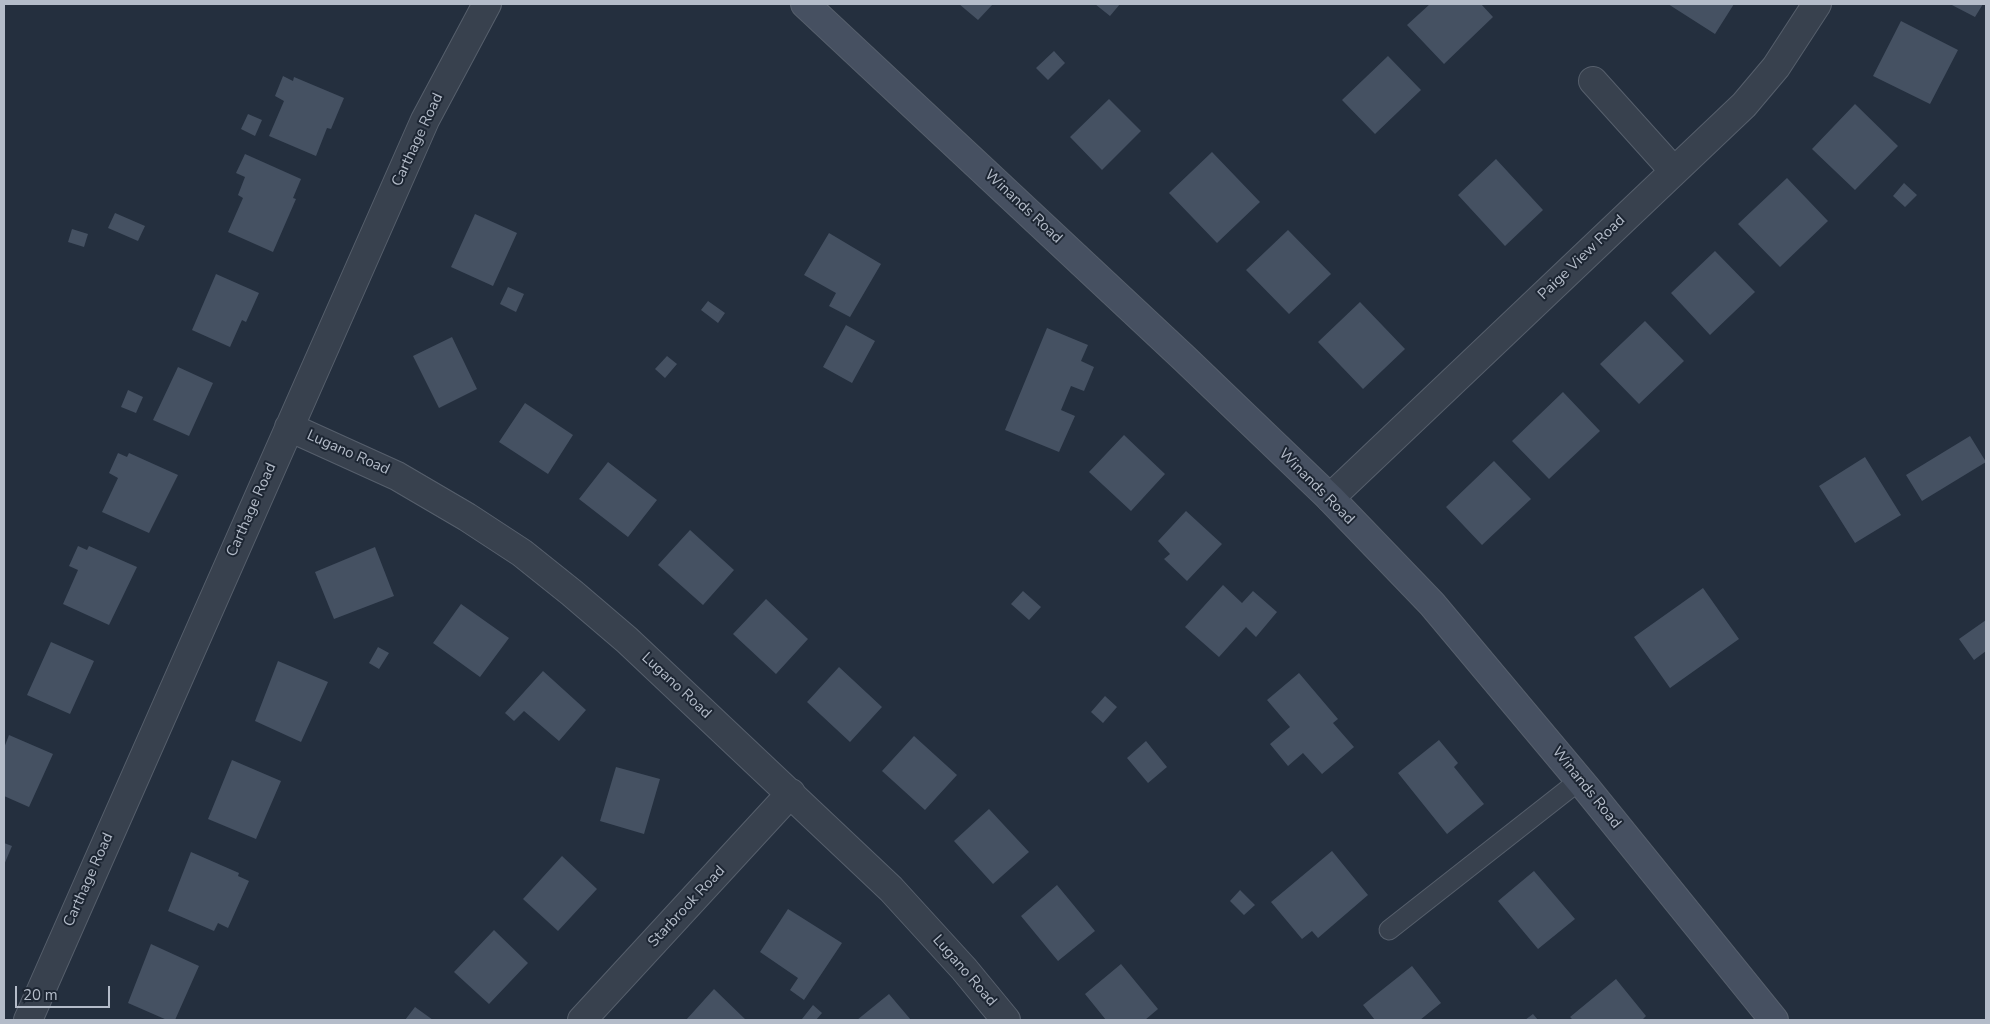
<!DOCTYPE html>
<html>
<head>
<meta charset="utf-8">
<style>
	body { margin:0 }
	#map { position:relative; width:1990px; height:1024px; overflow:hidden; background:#242f3e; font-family:"Nunito Sans",sans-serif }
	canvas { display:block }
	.frame { position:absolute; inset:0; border:5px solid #b4bcc9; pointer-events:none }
	.scale { position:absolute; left:15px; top:986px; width:95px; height:22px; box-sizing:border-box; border:2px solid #b4bcc9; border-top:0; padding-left:6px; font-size:15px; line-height:18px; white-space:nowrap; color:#b4bcc9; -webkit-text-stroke:4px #1d2633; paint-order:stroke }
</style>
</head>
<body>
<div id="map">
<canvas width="1990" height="1024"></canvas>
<div class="frame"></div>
<div class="scale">20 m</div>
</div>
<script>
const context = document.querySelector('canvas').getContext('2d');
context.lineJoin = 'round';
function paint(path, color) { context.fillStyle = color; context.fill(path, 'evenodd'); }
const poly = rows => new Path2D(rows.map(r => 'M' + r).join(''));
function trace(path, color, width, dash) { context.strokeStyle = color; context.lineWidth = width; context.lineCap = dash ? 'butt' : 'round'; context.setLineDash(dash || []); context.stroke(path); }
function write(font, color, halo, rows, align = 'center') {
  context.font = font + ' "Nunito Sans",sans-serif'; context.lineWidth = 4; context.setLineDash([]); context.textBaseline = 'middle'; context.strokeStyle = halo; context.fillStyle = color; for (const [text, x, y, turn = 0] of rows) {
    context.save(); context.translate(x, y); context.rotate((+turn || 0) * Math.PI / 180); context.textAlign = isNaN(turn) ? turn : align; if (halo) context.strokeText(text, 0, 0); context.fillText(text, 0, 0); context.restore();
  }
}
const building = poly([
	[959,4,993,4,978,20],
	[1095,4,1120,4,1110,16],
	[1430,4,1481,4,1493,17,1444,64,1407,25],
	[1668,4,1734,4,1715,34],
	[1950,4,1983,4,1975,17],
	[1901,21,1958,50,1930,104,1873,76],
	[1054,51,1065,63,1048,80,1036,68],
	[1388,56,1421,90,1375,134,1342,100],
	[283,76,293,81,294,77,344,98,331,129,327,128,316,156,269,136,284,101,275,96],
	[1109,99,1141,131,1102,170,1070,137],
	[1855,104,1898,146,1855,190,1812,149],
	[248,114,262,120,255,136,241,129],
	[1212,152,1260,202,1217,243,1169,193],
	[245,154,301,179,293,198,296,199,273,252,228,232,243,198,238,195,245,177,236,173],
	[1496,159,1543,210,1505,246,1458,195],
	[1787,178,1828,221,1780,267,1738,224],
	[1904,183,1917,195,1905,207,1893,196],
	[115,213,145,226,138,241,108,228],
	[475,214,517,233,493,286,451,267],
	[72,229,88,234,84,247,68,242],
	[1288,230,1331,274,1289,314,1246,270],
	[829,233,881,264,850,317,829,306,836,293,804,275],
	[1715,251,1755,292,1710,335,1671,293],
	[216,274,259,293,246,322,242,320,230,347,192,330],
	[508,287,524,294,516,312,500,304],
	[708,301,725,313,718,323,701,310],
	[1360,302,1405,349,1363,389,1318,342],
	[1645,321,1684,361,1639,404,1600,364],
	[846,325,875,341,852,383,823,367],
	[1047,328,1088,345,1081,361,1094,367,1084,391,1071,386,1061,410,1075,416,1059,452,1005,430],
	[452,337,477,389,439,408,413,356],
	[667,356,677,364,665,378,655,369],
	[178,367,213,383,189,436,153,420],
	[128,390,143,397,136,413,121,407],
	[1563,392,1600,431,1549,479,1512,441],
	[525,403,573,435,548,474,499,442],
	[1124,435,1165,474,1131,511,1089,472],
	[1970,436,1986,462,1922,501,1906,475],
	[118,453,127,457,129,453,178,475,149,533,102,512,118,478,109,473],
	[1865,457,1901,515,1855,543,1819,486],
	[1494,461,1531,499,1482,545,1446,507],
	[608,462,657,500,628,537,579,499],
	[1186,511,1222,544,1187,581,1164,559,1170,554,1158,541],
	[690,530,734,570,703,605,658,565],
	[78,546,87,550,89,546,137,567,109,625,63,604,78,570,69,566],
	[375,547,394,596,334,619,315,572],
	[1223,585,1242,603,1253,591,1277,612,1256,637,1246,627,1219,657,1185,627],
	[1703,588,1739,639,1670,688,1634,637],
	[1023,591,1041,607,1029,620,1011,604],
	[766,599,808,639,776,674,733,634],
	[461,604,509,638,480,677,433,643],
	[1986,620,1986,651,1974,660,1959,639],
	[51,642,94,661,70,714,27,695],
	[378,647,389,653,379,669,369,663],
	[278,661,328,682,301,742,255,721],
	[839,667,882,707,850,742,807,702],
	[543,671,586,710,559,741,524,711,514,721,505,713],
	[1299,673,1338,719,1333,723,1354,747,1322,774,1303,753,1288,766,1270,744,1290,727,1267,700],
	[1105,696,1117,707,1103,723,1091,712],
	[9,735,53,754,29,807,4,796,4,748],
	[914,736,957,775,925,810,882,771],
	[1439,740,1458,763,1454,767,1484,804,1447,834,1398,773],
	[1146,741,1167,767,1148,783,1127,758],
	[232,760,281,781,256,839,208,819],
	[616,767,660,779,644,834,600,821],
	[989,809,1029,852,993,884,954,841],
	[4,843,12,846,4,865],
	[1332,851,1368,895,1318,938,1312,931,1302,939,1271,902],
	[191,852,239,873,238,876,249,881,228,928,218,923,214,931,168,911],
	[562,856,597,889,558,931,523,899],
	[1534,871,1575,919,1538,949,1498,901],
	[1057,885,1095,931,1058,961,1021,916],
	[1240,890,1255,905,1244,915,1230,901],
	[788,909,842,943,804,1000,790,990,798,978,760,952],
	[494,930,528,963,489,1004,454,972],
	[151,944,199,966,175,1020,167,1020,128,1003],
	[1121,964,1158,1009,1145,1020,1106,1020,1085,994],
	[1412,966,1441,1003,1420,1020,1375,1020,1363,1005],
	[1616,979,1646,1016,1642,1020,1573,1020,1570,1017],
	[714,989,746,1020,686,1020],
	[889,994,911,1020,857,1020],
	[813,1005,822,1013,816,1020,803,1020,802,1019],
	[415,1007,433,1020,405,1020],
	[1533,1014,1538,1020,1525,1020]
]);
const lane = poly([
	[1389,930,1580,780]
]);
const street = poly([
	[1593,81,1674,171],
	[289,427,397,476,467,517,522,553,572,593,627,640,891,889,964,969,1006,1020],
	[1330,498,1744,105,1776,67,1817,4],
	[28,1020,425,120,487,4],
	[582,1020,791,793]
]);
const secondary = poly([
	[805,4,1185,359,1330,498,1432,604,1587,789,1774,1020]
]);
const streetNames = [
	["Carthage Road",418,140,-65],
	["Winands Road",1023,207,43],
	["Paige View Road",1582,258,-44],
	["Lugano Road",348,453,24],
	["Winands Road",1316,487,45],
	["Carthage Road",252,510,-66],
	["Lugano Road",676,686,43],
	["Winands Road",1586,788,51],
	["Carthage Road",89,880,-66],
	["Starbrook Road",687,907,-47],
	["Lugano Road",964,971,49]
];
paint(building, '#455162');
trace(lane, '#565f6c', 21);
trace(street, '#565f6c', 30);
trace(secondary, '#565f6c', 30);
trace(lane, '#38414e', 19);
trace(street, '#38414e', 28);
trace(secondary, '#465061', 28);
write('15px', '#b4bcc9', '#1d2633', streetNames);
</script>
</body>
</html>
